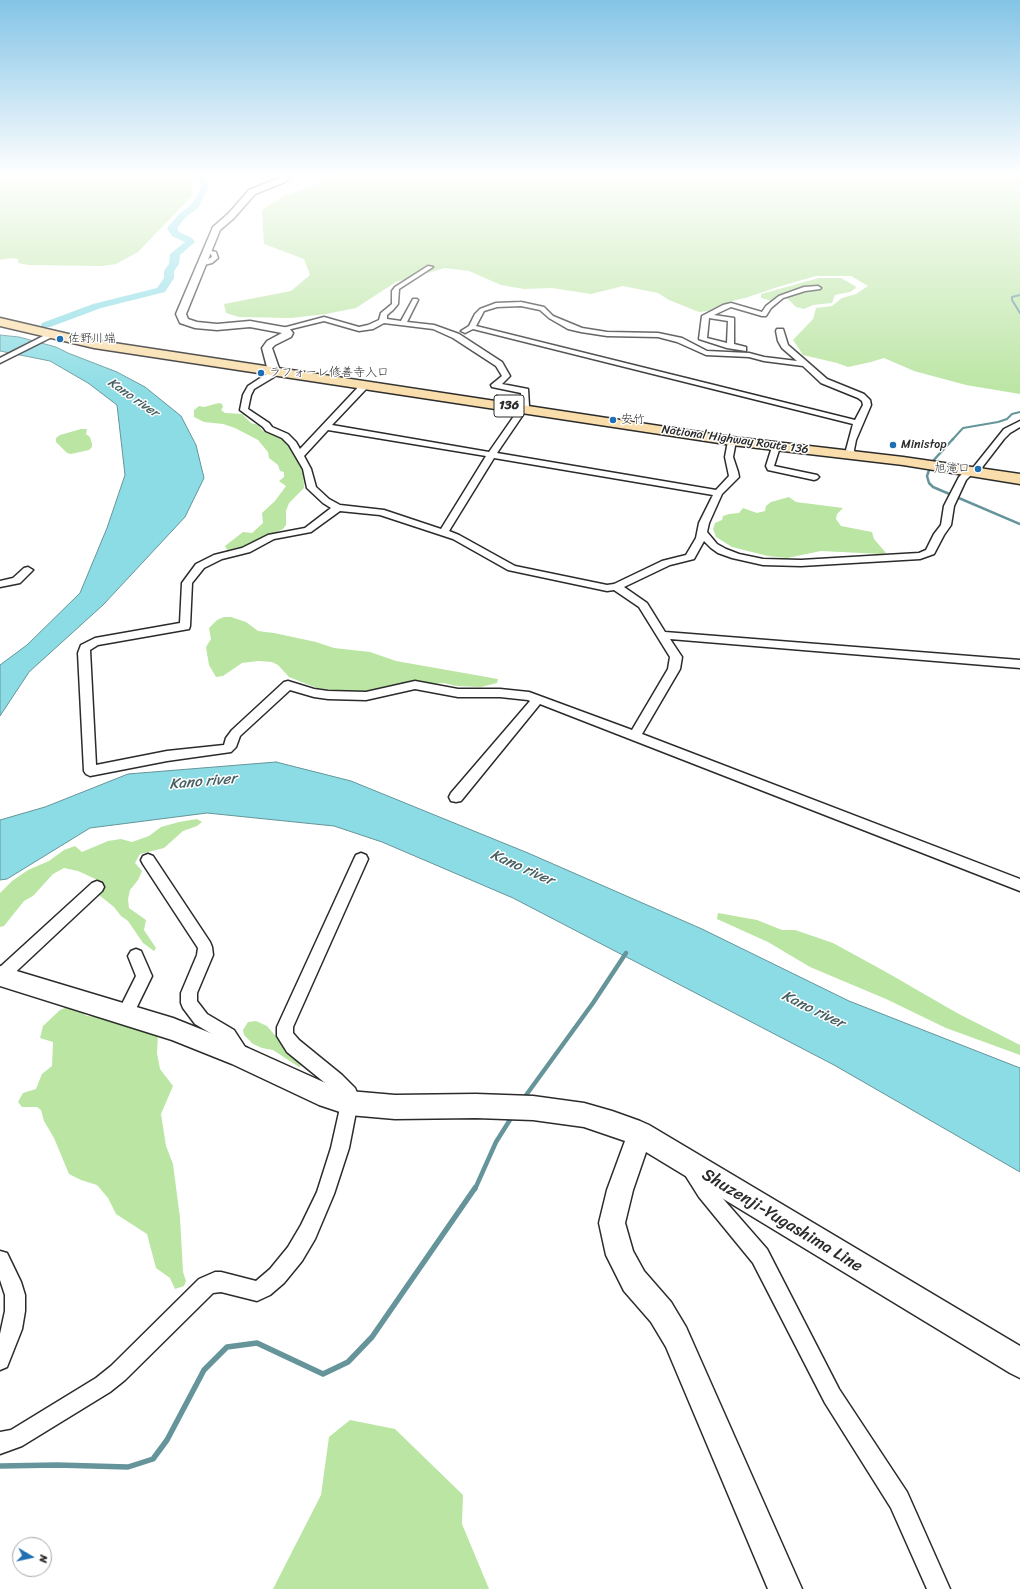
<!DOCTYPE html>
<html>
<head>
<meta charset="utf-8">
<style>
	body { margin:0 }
	#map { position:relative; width:1020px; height:1589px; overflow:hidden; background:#fff; font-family:Sriracha,sans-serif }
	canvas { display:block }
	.north { position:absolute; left:12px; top:1537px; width:40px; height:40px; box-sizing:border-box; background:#fff; border:1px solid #aaa; border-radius:50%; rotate:99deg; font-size:11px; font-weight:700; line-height:16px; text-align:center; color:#2b2b2b }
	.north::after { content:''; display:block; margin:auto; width:14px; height:18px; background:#1f6fb2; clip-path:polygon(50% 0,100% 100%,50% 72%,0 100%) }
</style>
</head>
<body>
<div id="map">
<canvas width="1020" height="1589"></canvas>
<div class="north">N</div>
</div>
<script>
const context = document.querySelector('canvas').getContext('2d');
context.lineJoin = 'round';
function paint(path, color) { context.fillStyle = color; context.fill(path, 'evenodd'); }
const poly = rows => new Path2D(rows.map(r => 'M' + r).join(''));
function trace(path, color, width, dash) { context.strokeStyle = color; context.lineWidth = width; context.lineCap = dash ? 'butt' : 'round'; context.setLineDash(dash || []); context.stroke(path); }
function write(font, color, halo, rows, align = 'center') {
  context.font = font + ' Sriracha,"Klee One",sans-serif'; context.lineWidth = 3; context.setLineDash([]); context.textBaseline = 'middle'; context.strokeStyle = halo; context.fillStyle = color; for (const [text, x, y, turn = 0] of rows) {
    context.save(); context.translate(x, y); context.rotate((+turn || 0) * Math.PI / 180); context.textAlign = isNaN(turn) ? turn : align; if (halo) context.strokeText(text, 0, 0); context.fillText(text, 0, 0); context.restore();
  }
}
const green = poly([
	[0,173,190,173,193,195,138,252,116,264,103,266,29,265,18,263,18,259,11,258,0,260],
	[343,173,1020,173,1020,394,966,385,914,371,884,358,871,362,848,367,837,363,803,355,793,340,813,319,816,308,832,306,842,298,856,294,868,286,851,276,816,276,781,286,745,298,728,302,708,311,699,312,669,300,658,293,623,286,591,294,552,288,524,289,501,285,469,271,445,268,396,282,356,308,326,314,291,318,239,317,226,313,224,304,291,291,310,275,304,259,264,244,262,210,284,196,333,178],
	[819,278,841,278,855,286,856,288,850,292,835,295,832,303,813,305,804,309,796,307,789,300,784,297,778,297,772,301,761,298,761,294],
	[219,403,222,404,223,407,221,410,225,413,242,414,251,423,258,425,263,431,281,437,289,445,303,469,304,488,289,503,286,511,286,525,283,529,246,546,227,550,225,546,243,532,252,533,263,523,262,513,275,501,286,486,279,481,284,477,284,472,280,471,278,465,269,458,268,452,258,440,235,428,223,424,204,422,194,417,194,410,199,406,204,407],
	[81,429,87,429,86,434,90,437,92,444,92,447,89,450,71,454,67,453,56,442,56,438,60,435],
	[789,497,796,502,843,508,837,514,836,519,841,526,872,532,874,539,886,553,882,554,821,551,787,558,768,556,732,547,716,537,713,529,715,523,722,520,723,516,729,514,739,513,743,508,757,513,765,511,766,506,771,502],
	[224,617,231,617,246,622,258,631,274,633,316,642,334,648,370,652,396,661,498,679,497,683,481,687,456,686,444,683,430,684,416,681,362,692,345,692,317,688,289,677,278,665,272,662,258,661,242,663,223,676,216,677,209,665,206,647,211,639,209,628,217,620],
	[197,819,202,822,197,826,183,831,164,848,140,854,135,863,142,871,138,880,130,890,128,899,129,908,146,920,144,930,156,948,154,951,143,943,128,921,121,916,114,907,99,895,102,882,78,871,64,868,53,874,33,896,24,901,4,926,0,927,0,893,12,881,28,870,49,861,64,850,75,846,82,852,108,841,121,839,132,842,149,836,161,827,179,822],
	[718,913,757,920,782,930,795,930,833,943,886,972,957,1013,1020,1045,1020,1055,946,1028,886,999,810,967,768,942,717,919],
	[70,1006,87,1016,118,1018,158,1034,157,1053,160,1069,173,1086,161,1114,166,1146,173,1164,180,1218,183,1272,186,1281,184,1286,175,1289,170,1278,156,1268,147,1234,116,1214,108,1198,97,1185,81,1180,69,1174,54,1138,44,1121,41,1110,37,1107,22,1107,18,1102,23,1093,36,1089,42,1074,52,1066,53,1042,40,1038,43,1026,60,1010],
	[256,1021,267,1026,301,1066,299,1067,273,1050,262,1048,253,1044,244,1035,243,1030,248,1022],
	[350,1420,395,1429,463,1495,462,1524,489,1589,273,1589,321,1495,329,1437]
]);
const water = poly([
	[0,335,19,337,56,347,68,353,117,372,145,387,181,416,196,445,204,478,185,517,103,605,29,672,0,716,0,665,27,645,80,593,107,528,125,475,117,405,88,383,50,361,0,351,0,335],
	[276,762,351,781,528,853,702,929,849,1001,1020,1068,1020,1172,834,1065,513,898,382,842,334,826,207,813,90,828,7,879,0,880,0,820,45,807,128,774,276,762]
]);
const streamFar3 = poly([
	[1020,295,1012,297,1012,300,1020,313],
	[952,440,963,428,998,422,1007,419,1012,414,1020,412]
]);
const streamFar2 = poly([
	[953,439,932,462,927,476,929,483,933,487,1020,524]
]);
const streamFar1 = poly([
	[524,1098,593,1003,626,953],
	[475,1189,496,1142,513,1115]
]);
const stream = poly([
	[0,1466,57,1465,128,1467,153,1459,167,1440,204,1370,227,1347,257,1343,323,1374,348,1362,372,1337,475,1188]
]);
const river = poly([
	[197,173,205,173,209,187,198,208,186,217,177,228,179,232,192,238,195,242,180,255,179,264,174,271,174,278,165,292,101,308,50,327,42,327,41,325,42,323,93,304,157,288,164,278,164,271,169,264,170,254,185,242,172,236,167,228,180,213,192,204,196,198,201,187,197,173]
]);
const street = poly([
	[206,250,216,252,218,258,212,263,200,266,200,264,212,257,211,254,206,252,206,250],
	[428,266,433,267,399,289,398,304,393,310,387,315,387,319,401,321,413,299,417,299,418,300,407,322,434,325,459,334,502,362,510,376,502,384,528,389,529,406,497,453,716,490,729,476,725,457,728,441,732,438,735,439,736,441,733,457,738,472,739,477,722,494,709,523,707,532,717,544,726,549,739,554,763,559,801,560,919,553,926,550,934,534,941,525,944,506,959,477,967,469,972,469,1004,429,1020,421,1020,427,1010,433,1004,439,977,474,972,474,966,480,954,506,951,525,944,535,934,554,920,559,801,566,763,565,732,558,718,553,711,548,704,541,694,559,670,565,624,587,647,603,665,632,1020,660,1020,668,670,639,682,657,680,669,642,734,1020,879,1020,891,540,704,461,801,456,802,451,801,449,797,451,793,530,701,528,700,500,697,458,697,415,689,366,700,328,699,314,697,290,690,240,736,236,747,231,752,167,761,90,776,86,774,84,771,78,653,81,645,95,638,180,623,182,583,196,564,214,555,242,548,268,535,305,528,331,508,323,503,307,488,303,469,289,445,282,438,266,431,263,427,240,410,243,395,248,386,268,373,271,369,277,369,278,371,274,377,254,389,251,395,248,409,269,423,272,427,288,434,296,442,300,449,362,383,365,383,369,385,368,387,332,425,489,452,521,406,521,393,492,387,491,385,502,376,496,366,453,338,433,329,384,323,373,329,359,331,324,321,283,331,279,329,324,317,359,327,368,325,379,320,381,313,392,304,392,291,395,287,428,266],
	[328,430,486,456,441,529,384,510,340,505,329,499,316,487,311,469,304,456,328,430],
	[494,458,713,495,699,523,696,538,686,555,662,561,614,584,607,585,515,566,459,535,449,531,494,458],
	[340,511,380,515,453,539,508,570,607,591,614,590,639,607,670,657,668,669,632,730,529,692,500,689,458,689,415,681,366,692,328,691,314,689,288,681,284,682,232,730,226,738,224,745,167,751,96,765,90,650,98,645,189,629,190,626,192,583,204,568,222,559,250,552,274,539,311,532,340,511],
	[818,286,821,288,820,289,805,291,783,298,771,308,766,316,762,316,731,307,714,315,734,318,734,344,746,347,746,351,727,348,699,339,702,316,723,305,731,303,762,312,766,306,779,296,804,287,818,286],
	[709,318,728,321,727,343,707,338,709,318],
	[521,302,544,307,553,316,582,328,607,332,658,333,682,338,707,351,749,353,764,357,797,361,782,348,778,341,776,331,777,329,783,329,788,345,827,379,864,394,870,400,871,405,856,440,854,450,855,455,854,457,848,457,846,450,853,424,473,329,465,333,461,331,469,326,475,314,480,309,496,303,521,302],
	[521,306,540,310,549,318,568,329,581,332,607,336,658,337,677,342,706,355,749,357,764,361,803,366,821,383,858,398,862,401,863,405,855,420,476,326,484,311,497,307,521,306],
	[51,332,57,332,58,334,0,363,0,358,51,332],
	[776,444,780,447,774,466,817,475,819,477,817,479,814,480,768,470,766,466,772,447,776,444],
	[28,567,33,570,20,583,0,587,0,581,13,578,24,568,28,567],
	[361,853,366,855,368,859,293,1027,293,1033,299,1040,342,1075,355,1088,362,1104,360,1110,356,1112,349,1148,334,1194,315,1239,302,1261,284,1283,270,1295,257,1301,221,1292,213,1293,125,1380,110,1392,22,1446,0,1454,0,1432,11,1430,96,1378,111,1366,199,1279,215,1272,221,1272,256,1281,270,1269,288,1247,301,1225,317,1192,331,1148,342,1099,330,1087,287,1052,277,1036,277,1027,354,859,356,855,361,853],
	[148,854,153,856,210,942,212,947,213,955,197,993,197,1001,207,1014,234,1030,247,1050,248,1056,246,1062,240,1064,234,1062,231,1053,222,1040,195,1024,183,1008,181,1003,181,993,197,955,198,948,143,864,141,860,143,856,148,854],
	[97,881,102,883,104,887,102,891,6,981,0,983,0,967,92,883,97,881],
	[136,949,141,951,152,976,131,1019,125,1021,119,1019,117,1014,136,976,128,956,131,951,136,949],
	[693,1163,699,1166,711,1185,767,1249,839,1389,907,1492,950,1589,927,1589,891,1508,825,1403,753,1263,699,1197,687,1178,684,1172,687,1166,693,1163],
	[0,1251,7,1253,21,1282,25,1295,25,1311,22,1329,7,1367,0,1370,0,1334,5,1311,5,1295,0,1280,0,1251]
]);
const secondary = poly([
	[285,173,294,173,285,182,255,194,234,218,220,230,186,314,188,319,197,322,217,324,250,321,289,328,293,333,291,337,275,345,272,348,280,371,278,373,274,374,270,373,268,371,262,348,267,341,282,333,250,327,217,330,195,328,180,323,176,314,213,227,228,214,249,190,279,178,285,173],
	[0,966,173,1018,248,1048,330,1085,349,1091,395,1095,476,1094,533,1096,584,1103,612,1111,640,1121,649,1125,1020,1346,1020,1378,1010,1373,646,1152,633,1190,625,1223,633,1251,644,1271,671,1302,686,1327,802,1589,768,1589,666,1347,651,1322,624,1291,606,1255,599,1223,607,1190,625,1141,584,1127,533,1120,476,1118,395,1119,349,1115,319,1105,232,1064,172,1040,0,986,0,966]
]);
const highway = poly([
	[0,318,94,340,732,437,903,457,1020,474,1020,484,903,465,732,445,94,348,0,326,0,318]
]);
const markers = [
	[60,339,4,"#1f6fb2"],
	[261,373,4,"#1f6fb2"],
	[613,420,4,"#1f6fb2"],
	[893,445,4,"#1f6fb2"],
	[978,469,4,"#1f6fb2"]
];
const farPoinames = [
	["佐野川端",68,339],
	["ラフォーレ修善寺入口",269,373],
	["安竹",621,420],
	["Ministop",901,445],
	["旭滝口",970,469,"right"]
];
const farStreetnames = [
	["National Highway Route 136",735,440,8]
];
const farWaternames = [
	["Kano river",133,398,35]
];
const shields = [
	[509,406,30]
];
const shieldNames = [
	["136",509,406]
];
const waterNames = [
	["Kano river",203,782,-5],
	["Kano river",522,868,24],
	["Kano river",813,1010,26]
];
const nearStreetnames = [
	["Shuzenji-Yugashima Line",782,1221,31]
];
paint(green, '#bae5a2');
paint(water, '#8bdce4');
trace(water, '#65959a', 1);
trace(streamFar3, '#65959a', 2);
trace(streamFar2, '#65959a', 2.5);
trace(streamFar1, '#65959a', 4.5);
trace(stream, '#65959a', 5.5);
paint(river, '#8bdce4');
trace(street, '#2b2b2b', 3);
trace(secondary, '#2b2b2b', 3);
trace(highway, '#2b2b2b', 3);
paint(street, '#fff');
paint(secondary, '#fff');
paint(highway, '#f9deab');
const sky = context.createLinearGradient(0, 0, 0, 396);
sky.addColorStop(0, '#83c4e6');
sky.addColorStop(0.44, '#fff');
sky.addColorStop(1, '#ffffff00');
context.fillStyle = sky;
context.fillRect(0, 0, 1020, 396);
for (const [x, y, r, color] of markers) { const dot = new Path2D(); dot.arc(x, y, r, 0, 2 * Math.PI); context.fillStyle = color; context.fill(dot); trace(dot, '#fff', 1.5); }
write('12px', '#2b2b2b', '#fff', farPoinames, 'left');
write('12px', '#2b2b2b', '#fff', farStreetnames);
write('italic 13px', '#486062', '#fff', farWaternames);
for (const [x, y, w] of shields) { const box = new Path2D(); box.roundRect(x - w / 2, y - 11, w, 22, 3); context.fillStyle = '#fff'; context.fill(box); trace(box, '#2b2b2b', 1); }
write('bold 13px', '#2b2b2b', null, shieldNames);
write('italic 15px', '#486062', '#fff', waterNames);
write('17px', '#2b2b2b', '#fff', nearStreetnames);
</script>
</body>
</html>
